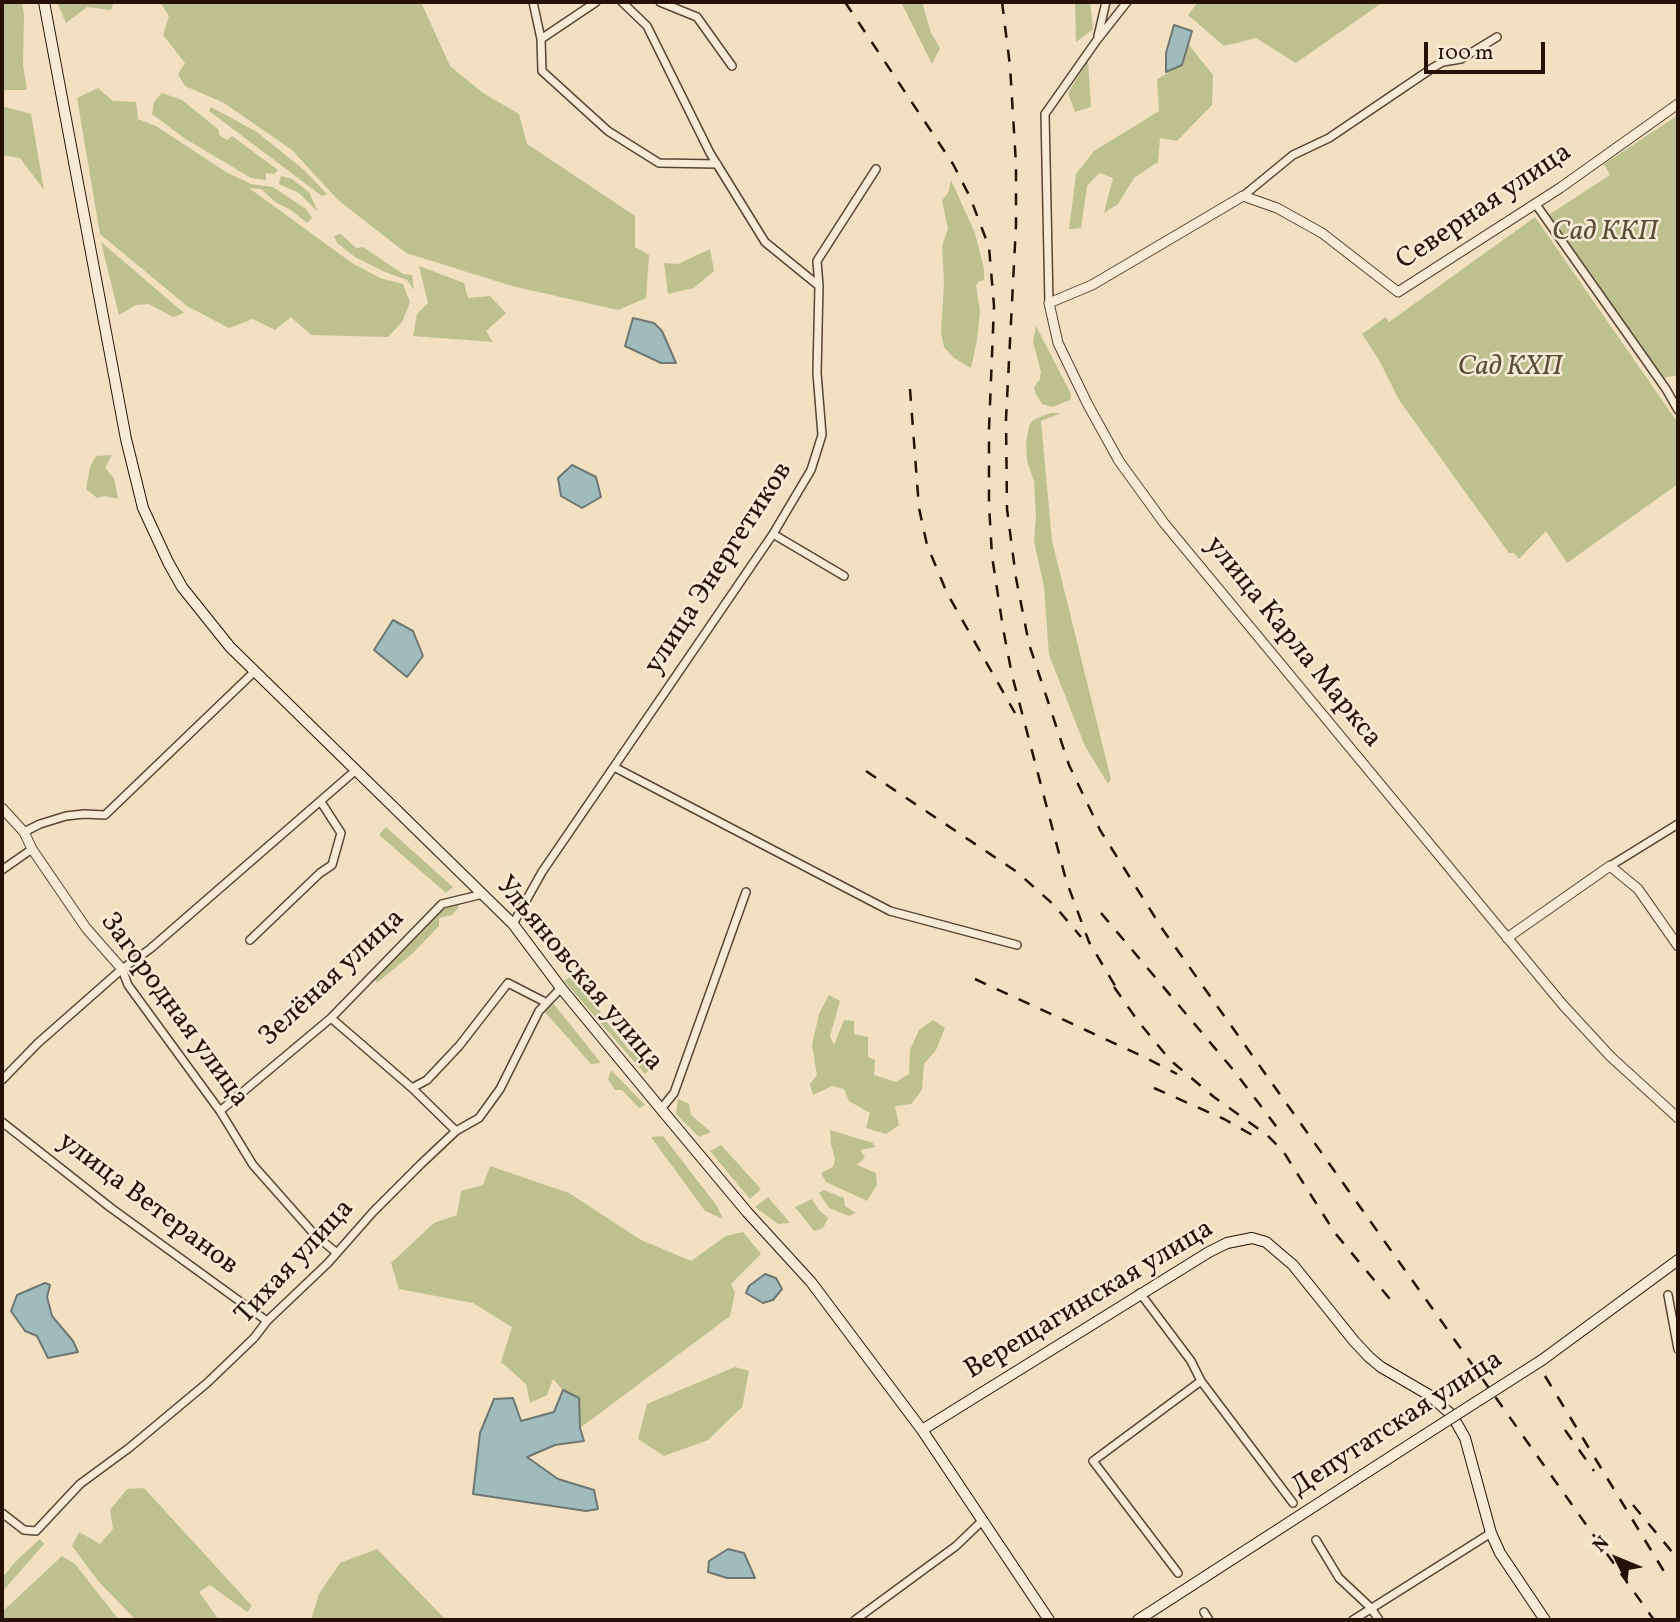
<!DOCTYPE html>
<html>
<head>
<meta charset="utf-8">
<style>
	body { margin:0 }
	#map { position:relative; width:1680px; height:1622px; overflow:hidden; background:#f2e0c0; font-family:Vollkorn,serif }
	canvas { display:block }
	.frame { position:absolute; inset:0; border:4px solid #271006; pointer-events:none }
	.north { position:absolute; left:1582px; top:1524px; width:70px; height:70px; -webkit-text-stroke:5px #f7ebd6; paint-order:stroke; rotate:313deg; font-size:19px; font-weight:700; line-height:28px; text-align:center; color:#271006 }
	.north::after { content:''; display:block; margin:auto; width:24px; height:32px; background:#271006; clip-path:polygon(50% 0,100% 100%,50% 72%,0 100%) }
	.scale { position:absolute; left:1424px; top:42px; width:121px; height:32px; box-sizing:border-box; border:4px solid #271006; border-top:0; padding-left:9px; font-size:21px; line-height:24px; white-space:nowrap; color:#271006; -webkit-text-stroke:5px #f7ebd6; paint-order:stroke }
</style>
</head>
<body>
<div id="map">
<canvas width="1680" height="1622"></canvas>
<div class="frame"></div>
<div class="north">N</div>
<div class="scale">100 m</div>
</div>
<script>
const context = document.querySelector('canvas').getContext('2d');
context.lineJoin = 'round';
function paint(path, color) { context.fillStyle = color; context.fill(path, 'evenodd'); }
const poly = rows => new Path2D(rows.map(r => 'M' + r).join(''));
function trace(path, color, width, dash) { context.strokeStyle = color; context.lineWidth = width; context.lineCap = dash ? 'butt' : 'round'; context.setLineDash(dash || []); context.stroke(path); }
function write(font, color, halo, rows, align = 'center') {
  context.font = font + ' Vollkorn,serif'; context.lineWidth = 5; context.setLineDash([]); context.textBaseline = 'middle'; context.strokeStyle = halo; context.fillStyle = color; for (const [text, x, y, turn = 0] of rows) {
    context.save(); context.translate(x, y); context.rotate((+turn || 0) * Math.PI / 180); context.textAlign = isNaN(turn) ? turn : align; if (halo) context.strokeText(text, 0, 0); context.fillText(text, 0, 0); context.restore();
  }
}
const green = poly([
	[2,2,22,2,24,14,23,66,27,90,2,90],
	[57,2,114,2,111,10,87,7,66,23],
	[160,2,421,2,450,66,483,93,519,114,527,144,635,216,635,247,649,255,646,298,618,310,512,286,406,253,338,200,292,150,224,103,185,86,178,74,185,63,163,35,169,16],
	[901,2,922,2,931,33,940,48,932,64],
	[1075,2,1090,2,1093,29,1076,42],
	[1198,2,1383,2,1296,63,1256,38,1224,46,1188,15],
	[1188,44,1213,75,1212,105,1177,141,1160,138,1158,162,1134,178,1118,204,1104,213,1113,178,1099,173,1087,186,1081,228,1069,229,1076,174,1094,151,1159,111,1157,79,1182,65],
	[1088,60,1091,107,1075,112,1068,93],
	[98,88,113,101,136,102,138,119,156,126,226,172,251,184,273,187,306,209,312,218,307,223,291,210,275,202,261,189,249,188,352,263,380,278,403,284,410,302,402,322,388,337,311,335,291,317,275,330,253,319,229,328,187,306,100,234,77,98],
	[162,93,182,100,219,130,219,135,227,140,232,136,278,170,274,174,266,173,266,180,251,178,184,138,152,114,154,102],
	[2,106,31,114,44,190,20,158,2,155],
	[211,107,257,132,304,170,327,194,322,196,209,111],
	[1678,115,1678,375,1663,378,1547,216,1610,175,1604,164],
	[281,176,292,179,309,192,318,212,299,193,279,184],
	[951,180,975,233,984,269,984,280,978,282,976,286,980,311,977,340,971,368,954,358,944,347,941,333,944,282,942,246,948,229,942,201,949,191],
	[1535,217,1678,423,1678,433,1676,436,1678,440,1678,484,1567,563,1546,531,1519,559,1514,553,1509,553,1399,400,1379,360,1362,334,1386,317,1389,322],
	[341,234,356,248,363,247,403,274,412,275,414,290,407,280,385,272,355,257,337,243,334,236],
	[101,242,184,313,173,317,149,304,136,305,119,315],
	[710,249,714,271,694,288,668,294,664,263,678,264],
	[419,266,464,283,468,298,490,296,506,313,486,331,493,342,413,336,417,314,428,303],
	[1036,326,1071,394,1070,400,1052,407,1042,404,1035,392,1034,387,1040,379,1041,372,1033,342],
	[1050,413,1061,413,1041,421,1052,541,1111,779,1108,784,1085,746,1049,655,1044,587,1034,541,1036,516,1034,481,1027,461,1026,443,1029,426,1033,420],
	[112,455,105,468,114,478,118,499,104,496,97,498,86,489,90,467,96,456],
	[386,827,453,887,446,893,379,835],
	[458,903,459,907,452,915,439,918,439,926,413,953,377,983,374,977,440,910],
	[573,975,580,980,606,1021,630,1051,647,1060,651,1069,645,1074,564,981],
	[829,995,840,1001,830,1036,834,1045,844,1020,854,1021,854,1034,868,1037,868,1057,875,1060,874,1075,896,1082,909,1074,910,1050,919,1030,933,1020,945,1028,936,1050,924,1064,922,1090,911,1104,895,1106,899,1125,886,1134,866,1128,870,1113,849,1101,844,1089,832,1086,813,1095,810,1084,817,1075,812,1045,819,1014],
	[553,1003,601,1063,591,1064,544,1011],
	[611,1070,645,1105,639,1108,622,1090,615,1090,608,1079],
	[678,1099,689,1104,691,1115,711,1132,699,1137,676,1114],
	[830,1130,873,1143,875,1147,860,1150,865,1157,857,1165,876,1173,877,1185,867,1201,826,1182,821,1173,833,1167,835,1159,831,1144],
	[663,1136,717,1206,723,1219,705,1211,651,1137],
	[721,1145,761,1189,750,1199,710,1151],
	[490,1166,569,1193,641,1240,691,1261,726,1236,743,1232,761,1254,731,1284,735,1293,730,1316,580,1428,578,1398,563,1390,553,1379,547,1395,530,1403,526,1384,501,1362,512,1327,473,1303,399,1289,391,1263,434,1223,457,1215,461,1191,483,1185],
	[824,1190,844,1198,845,1206,856,1213,849,1216,829,1208,819,1193],
	[768,1197,790,1223,778,1224,755,1207],
	[812,1199,818,1209,828,1218,823,1228,814,1231,795,1207],
	[735,1367,749,1371,742,1407,708,1440,664,1456,638,1439,647,1404],
	[144,1488,252,1606,247,1612,210,1585,199,1592,219,1620,136,1620,99,1582,72,1546,79,1532,100,1544,113,1529,110,1510,127,1489],
	[40,1539,44,1544,2,1592,2,1578,17,1560],
	[377,1549,446,1620,311,1620,319,1594,340,1563],
	[62,1556,75,1564,119,1620,2,1620,2,1612]
]);
const water = poly([
	[1174,25,1192,31,1182,65,1166,72,1166,53,1174,25],
	[633,318,654,323,662,331,676,363,661,363,625,346,633,318],
	[572,465,596,477,601,497,582,508,561,496,558,478,572,465],
	[393,620,413,631,423,656,407,677,374,650,393,620],
	[765,1274,776,1278,782,1289,773,1300,763,1303,746,1293,749,1286,765,1274],
	[45,1283,50,1285,47,1297,52,1316,73,1341,78,1352,48,1358,37,1336,25,1331,11,1311,17,1295,45,1283],
	[563,1390,579,1398,580,1428,584,1441,555,1445,527,1457,558,1479,594,1490,598,1509,586,1511,473,1494,480,1433,494,1399,513,1398,521,1421,554,1412,563,1390],
	[728,1549,744,1553,755,1578,727,1578,708,1572,709,1561,728,1549]
]);
const minor = poly([
	[533,2,541,39],
	[596,2,541,39,542,71,608,131,659,163,717,164],
	[622,2,647,26,710,153,765,242,819,286],
	[660,2,697,17,732,66],
	[1098,36,1106,2],
	[1243,196,1293,155,1329,138,1434,67,1443,62,1461,59,1497,37],
	[1535,203,1666,389,1678,410],
	[1049,303,1045,114,1097,40,1127,2],
	[773,534,844,576],
	[614,767,890,911,1017,945],
	[24,832,40,824,66,816,84,814,105,815,254,672],
	[1610,866,1678,824],
	[2,870,32,849],
	[513,924,542,872,773,534,811,470,822,435,817,373,819,286,817,261,876,169],
	[250,940,320,873,332,865,341,833,321,802],
	[122,969,128,985,220,1111,253,1165,315,1235,337,1253],
	[331,1018,412,1088,456,1131],
	[2,1080,38,1043,122,969,150,949,356,770],
	[412,1088,427,1080,459,1046,508,983,545,1002],
	[661,1109,674,1093,746,892],
	[220,1111,331,1018,442,904,483,894],
	[2,1122,111,1208,267,1321],
	[1140,1293,1191,1361,1201,1381,1293,1503],
	[1668,1295,1678,1349],
	[2,1513,24,1530,36,1531,80,1484,129,1448,207,1383,254,1338,267,1321,328,1263,373,1212,421,1164,456,1131,479,1118,500,1089,539,1011,561,988],
	[1316,1540,1339,1578,1371,1608,1379,1620],
	[1178,1573,1093,1461,1201,1381],
	[1204,1612,1209,1620],
	[855,1620,956,1546,983,1520],
	[1353,1620,1491,1533]
]);
const tertiary = poly([
	[1678,104,1560,188,1398,292,1322,233,1277,208,1243,196,1092,285,1049,303,1058,343,1088,405,1119,461,1164,523,1563,1005,1611,1057,1678,1118],
	[2,808,24,832,32,849,86,928,122,969],
	[1507,938,1610,866,1638,889,1678,946]
]);
const secondary = poly([
	[44,2,126,439,143,508,168,562,182,587,230,647,513,924,561,988,661,1109,747,1212,811,1282,922,1430,1049,1620],
	[1542,1360,1678,1260],
	[922,1430,1209,1252,1227,1243,1252,1238,1266,1242,1293,1265,1354,1341,1369,1357,1381,1367,1429,1395,1452,1415,1465,1438,1491,1533,1500,1553,1545,1620],
	[1138,1620,1423,1436]
]);
const rail = poly([
	[845,2,953,164,970,197,989,247,994,306,989,429,989,504,992,556,1003,628,1012,675,1066,880,1089,942,1120,994],
	[1002,2,1010,66,1016,164,1016,225,1006,419,1007,509,1016,578,1029,644,1069,765,1100,830,1163,930,1654,1620],
	[910,389,919,508,927,545,947,593,1015,713],
	[866,771,1017,872,1054,905,1081,937],
	[1101,913,1235,1072,1279,1130],
	[975,979,1142,1056,1177,1074],
	[1114,987,1138,1021,1170,1060,1214,1097,1267,1135,1283,1151,1335,1233,1394,1304],
	[1154,1088,1224,1119,1254,1136],
	[1545,1376,1668,1578],
	[1565,1430,1594,1471],
	[1633,1505,1678,1559]
]);
const secondaryBridge = poly([
	[1423,1436,1542,1360]
]);
const streetNames = [
	["Северная улица",1485,208,-34],
	["улица Энергетиков",720,569,-57],
	["улица Карла Маркса",1292,643,51],
	["Ульяновская улица",578,975,50],
	["Зелёная улица",333,979,-43],
	["Загородная улица",173,1011,54],
	["улица Ветеранов",147,1205,37],
	["Тихая улица",296,1263,-47],
	["Верещагинская улица",1090,1301,-31],
	["Депутатская улица",1398,1425,-33]
];
const parkNames = [
	["Сад ККП",1605,234],
	["Сад КХП",1510,369]
];
paint(green, '#bdc190');
paint(water, '#9fbbbc');
trace(water, '#6f7773', 2);
trace(minor, '#5a4434', 10);
trace(tertiary, '#5a4434', 11);
trace(secondary, '#271006', 12);
trace(minor, '#f7ebd6', 7);
trace(tertiary, '#f7ebd6', 9);
trace(secondary, '#f7ebd6', 10);
trace(rail, '#271006', 2.5, [12, 12]);
trace(secondaryBridge, '#271006', 12, []);
trace(secondaryBridge, '#f7ebd6', 10);
write('28px', '#271006', '#f7ebd6', streetNames);
write('italic 28px', '#5c4e36', '#f7ebd6', parkNames);
</script>
</body>
</html>
